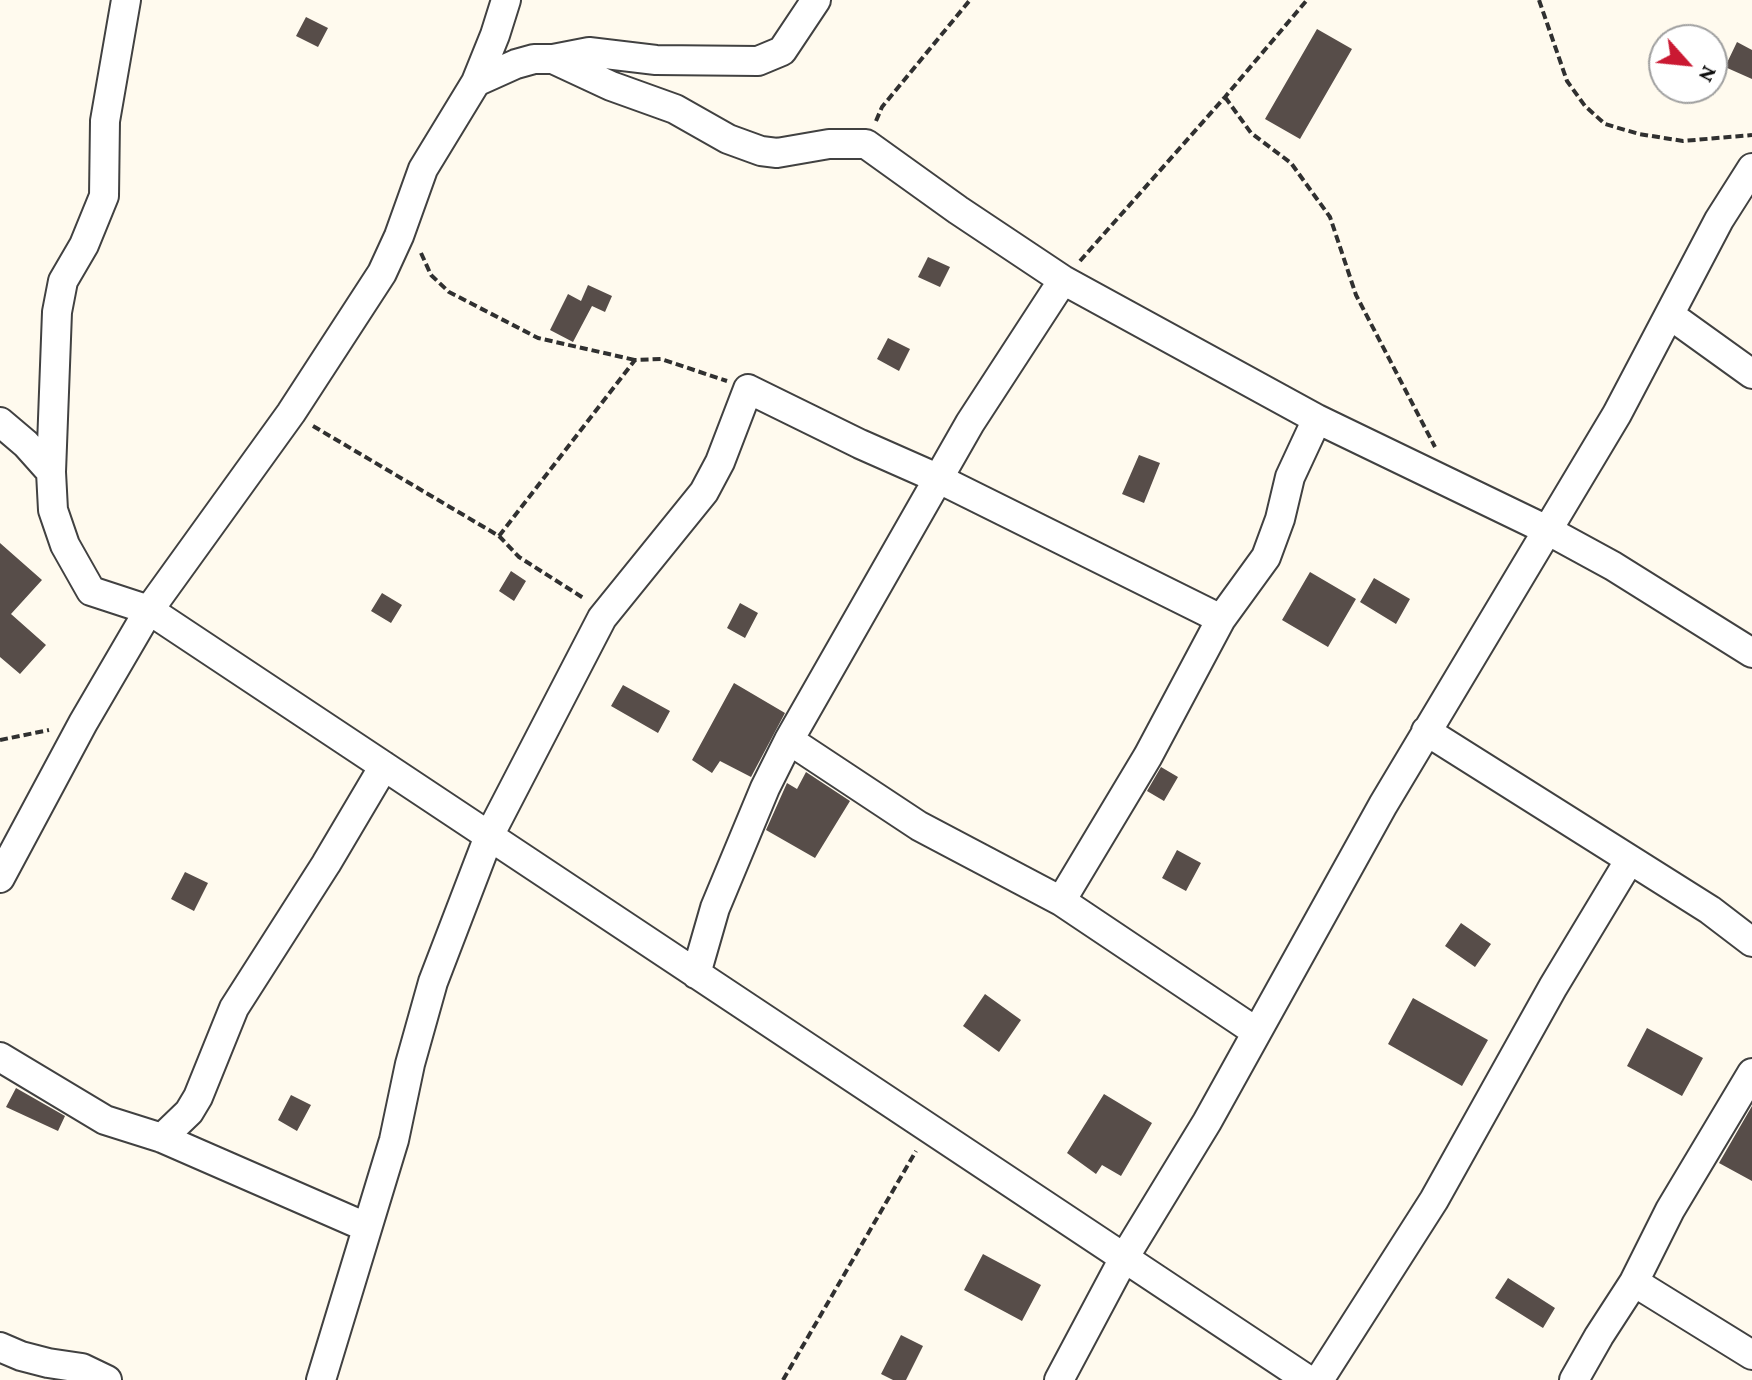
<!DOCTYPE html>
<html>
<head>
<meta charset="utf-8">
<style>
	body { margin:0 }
	#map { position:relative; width:1752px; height:1380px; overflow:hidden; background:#fffaee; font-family:"Crimson Pro",serif }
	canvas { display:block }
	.north { position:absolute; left:1648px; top:24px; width:80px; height:80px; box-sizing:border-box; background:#fff; border:2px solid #9f9f9f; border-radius:50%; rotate:117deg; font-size:22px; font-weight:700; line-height:32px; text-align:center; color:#0e0e0e }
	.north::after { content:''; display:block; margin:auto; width:28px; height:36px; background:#ca1932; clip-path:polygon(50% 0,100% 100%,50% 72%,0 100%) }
</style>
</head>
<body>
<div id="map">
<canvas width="1752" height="1380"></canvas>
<div class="north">N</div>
</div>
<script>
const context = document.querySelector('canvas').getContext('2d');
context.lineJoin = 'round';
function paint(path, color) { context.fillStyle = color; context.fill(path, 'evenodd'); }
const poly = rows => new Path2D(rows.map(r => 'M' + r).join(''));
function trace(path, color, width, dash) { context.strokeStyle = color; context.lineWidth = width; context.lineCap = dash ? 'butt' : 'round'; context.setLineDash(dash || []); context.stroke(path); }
const building = poly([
	[306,17,328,28,318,47,296,36],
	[1317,29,1352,49,1300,139,1265,119],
	[1737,42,1752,50,1752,79,1725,67],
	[928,257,950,267,940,287,918,277],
	[588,285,612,296,605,312,592,306,573,342,550,330,568,294,581,301],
	[888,338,910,349,899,371,877,359],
	[1139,455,1160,463,1144,503,1122,494],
	[0,543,42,580,11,614,46,645,20,674,0,657],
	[511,571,526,581,514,601,499,591],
	[1310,572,1356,599,1328,647,1282,620],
	[1374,578,1410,599,1396,624,1360,602],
	[382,593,402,605,391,623,371,611],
	[740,603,758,613,745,638,727,628],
	[734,683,785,713,751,777,720,761,712,773,692,760],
	[623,685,670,711,658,733,611,706],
	[1161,767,1178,777,1164,801,1147,791],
	[806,772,850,801,815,858,766,830,787,783,797,789],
	[1177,850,1201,863,1186,891,1162,878],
	[185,872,208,883,194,911,171,899],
	[1461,923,1491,944,1475,967,1445,946],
	[985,994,1021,1020,999,1052,963,1026],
	[1413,998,1488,1040,1462,1086,1388,1044],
	[1647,1028,1703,1058,1682,1096,1627,1066],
	[16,1088,65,1116,58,1131,6,1107],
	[1104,1094,1152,1123,1121,1176,1102,1165,1096,1174,1067,1153],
	[291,1095,311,1105,297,1131,278,1120],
	[1752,1106,1752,1181,1719,1163],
	[983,1254,1041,1285,1022,1321,964,1290],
	[1508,1278,1555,1308,1543,1328,1495,1298],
	[901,1335,923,1346,906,1380,893,1380,881,1374]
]);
const path = poly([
	[1539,0,1567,81,1585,106,1605,124,1639,134,1683,141,1752,135],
	[1225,97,1251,133,1291,163,1330,217,1356,295,1435,447],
	[876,121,882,107,970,0],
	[421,253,431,275,449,292,538,338,635,360],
	[1080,261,1225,97,1307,0],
	[313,426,499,536,519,557,585,599],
	[499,536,635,360,661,359,727,381],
	[0,740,49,730],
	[783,1380,916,1151]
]);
const minor = poly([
	[553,59,589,52,656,60,758,61,782,51,816,0],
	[476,82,516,64,534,59,553,59,611,86,675,109,728,139,761,151,777,153,829,144,866,144,958,210,1063,280,1317,419,1547,530,1613,566,1752,653],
	[1670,315,1752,374],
	[0,422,26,444,51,472,53,510,65,545,91,591,149,610,1308,1380],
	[51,472,57,312,63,281,84,245,104,196,105,121,126,0],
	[1426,731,1710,910,1752,942],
	[789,740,919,826,1061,901,1255,1031],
	[0,878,83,723,149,610,291,413,382,273,399,236,423,169,476,82,495,35,506,0],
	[1061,901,1148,756,1221,619,1266,557,1280,519,1290,477,1317,419],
	[696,974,715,908,765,788,789,740,970,423,1063,280],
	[0,1057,105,1120,162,1138,366,1227],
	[162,1138,189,1112,198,1097,234,1008,326,864,384,766],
	[1634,1282,1752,1355],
	[0,1347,21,1356,48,1363,82,1368,107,1380],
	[321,1380,394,1140,410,1064,433,982,489,836,602,618,704,492,720,462,748,389,860,444,937,478,1221,619],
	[1059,1380,1124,1258,1207,1122,1383,805,1617,414,1719,220,1752,168],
	[1319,1380,1434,1200,1553,987,1629,861],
	[1574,1380,1599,1336,1634,1282,1670,1210,1752,1073]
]);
paint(building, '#574d49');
trace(minor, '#414141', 32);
trace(path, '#303030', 4, [8, 4]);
trace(minor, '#fff', 28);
</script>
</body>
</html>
